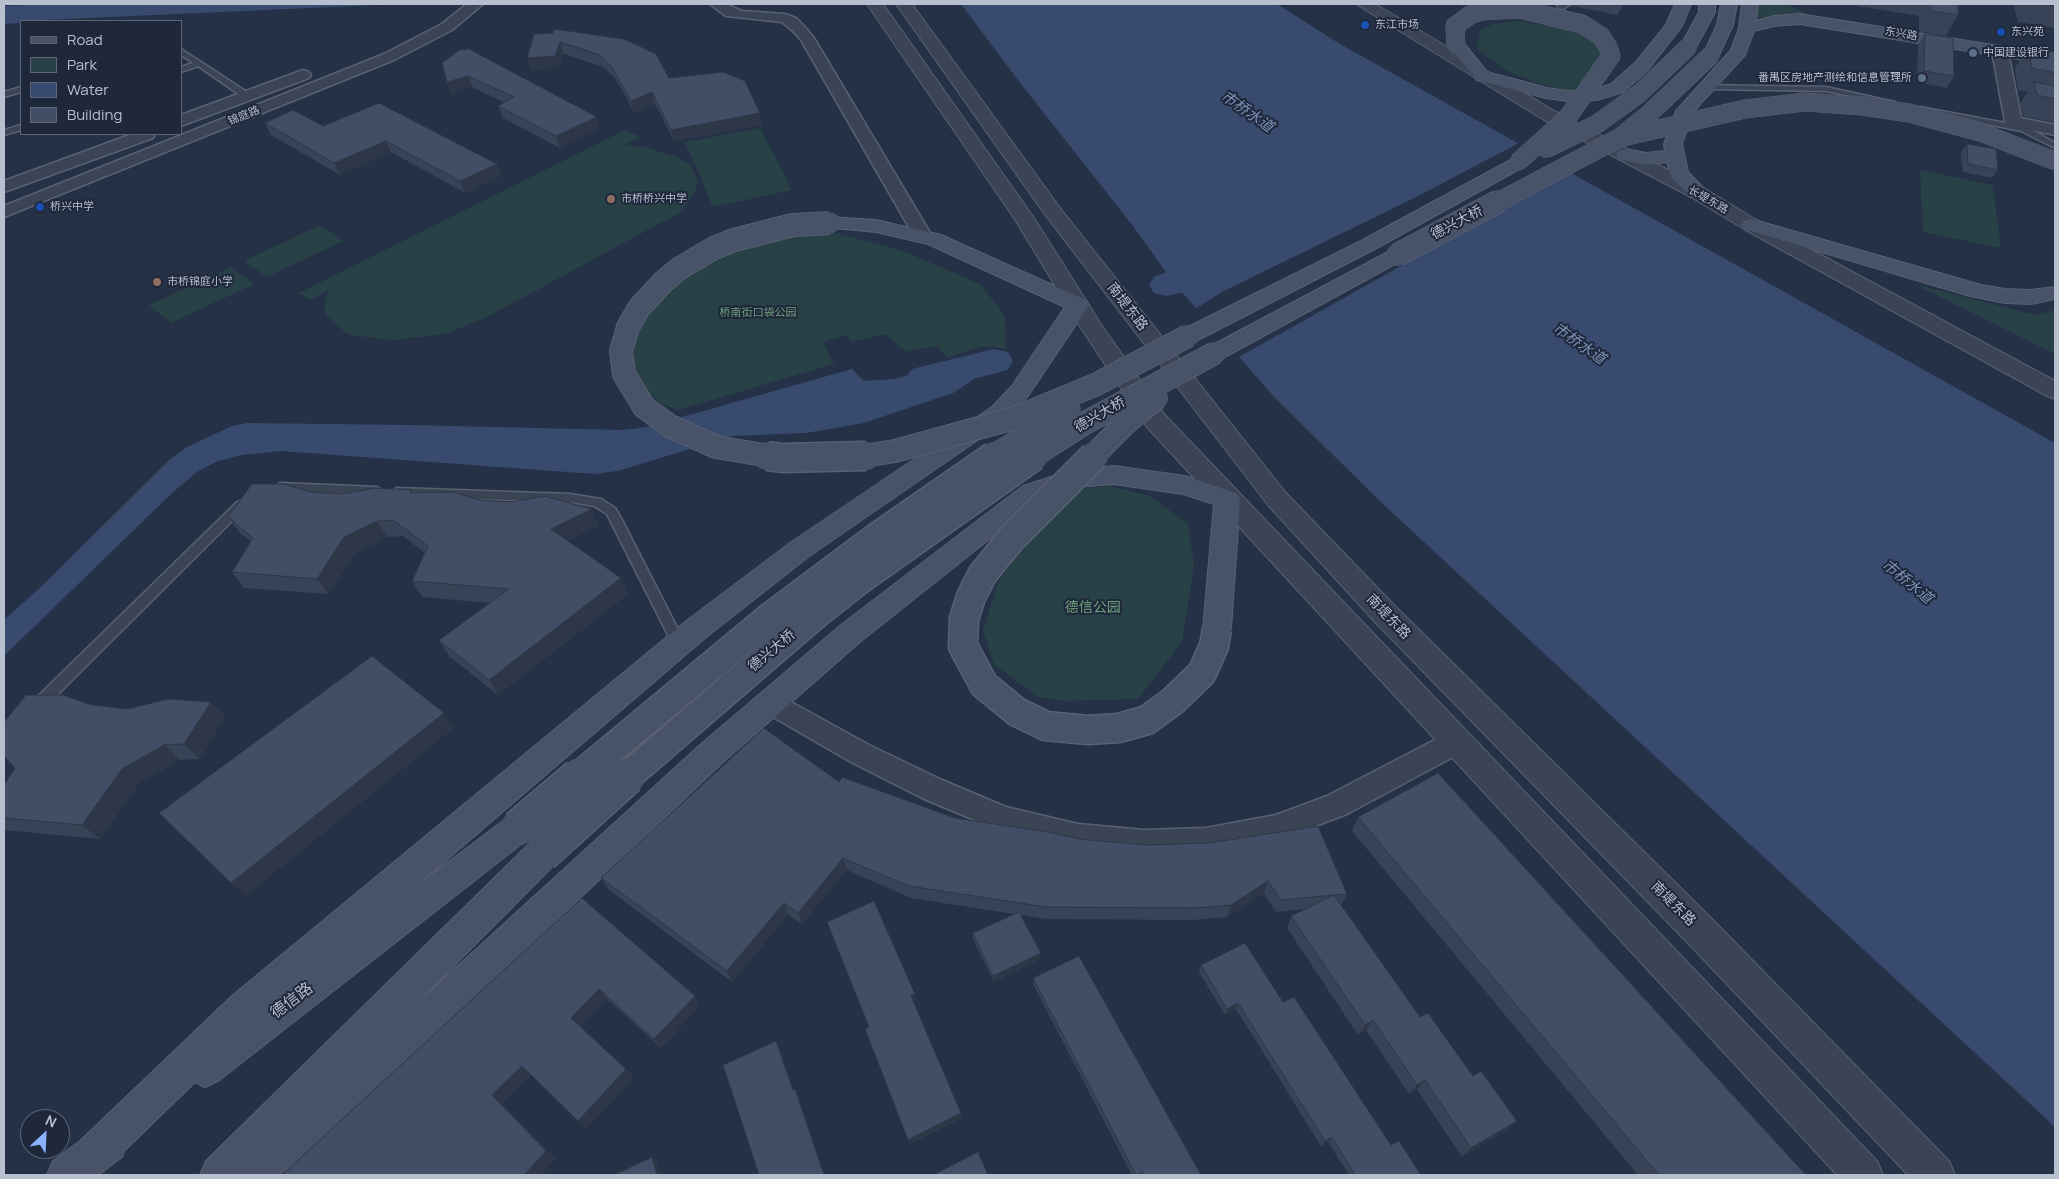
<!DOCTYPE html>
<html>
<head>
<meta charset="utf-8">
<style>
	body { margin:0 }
	#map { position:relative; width:2059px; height:1179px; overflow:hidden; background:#253146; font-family:Manrope,sans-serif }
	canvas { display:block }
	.frame { position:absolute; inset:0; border:5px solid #b8bfce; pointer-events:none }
	.legend { position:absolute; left:20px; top:20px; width:162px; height:115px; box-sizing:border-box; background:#1f283b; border:1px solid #5c6476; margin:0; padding:6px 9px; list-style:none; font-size:15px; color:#b8bfce }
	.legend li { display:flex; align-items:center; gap:10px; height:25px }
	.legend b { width:25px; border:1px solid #5c6476 }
	.north { position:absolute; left:20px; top:1109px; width:50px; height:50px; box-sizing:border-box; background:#1f283b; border:1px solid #5c6476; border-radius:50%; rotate:25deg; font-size:14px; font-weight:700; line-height:20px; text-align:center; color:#b8bfce }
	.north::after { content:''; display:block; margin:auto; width:18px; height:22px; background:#8cb1ff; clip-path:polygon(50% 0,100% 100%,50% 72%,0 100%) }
</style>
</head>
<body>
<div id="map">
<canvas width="2059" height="1179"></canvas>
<div class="frame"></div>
<ul class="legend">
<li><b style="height:6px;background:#485268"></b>Road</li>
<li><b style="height:14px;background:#284147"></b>Park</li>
<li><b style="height:14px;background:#384b6e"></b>Water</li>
<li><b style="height:14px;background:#424e66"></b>Building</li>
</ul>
<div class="north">N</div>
</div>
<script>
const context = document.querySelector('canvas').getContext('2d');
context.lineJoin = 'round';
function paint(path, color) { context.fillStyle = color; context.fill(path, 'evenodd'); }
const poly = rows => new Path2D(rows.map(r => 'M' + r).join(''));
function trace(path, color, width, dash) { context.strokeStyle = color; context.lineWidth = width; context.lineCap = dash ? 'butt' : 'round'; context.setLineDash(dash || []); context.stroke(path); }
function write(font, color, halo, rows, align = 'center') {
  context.font = font + ' Manrope,"Noto Sans SC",sans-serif'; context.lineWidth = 4; context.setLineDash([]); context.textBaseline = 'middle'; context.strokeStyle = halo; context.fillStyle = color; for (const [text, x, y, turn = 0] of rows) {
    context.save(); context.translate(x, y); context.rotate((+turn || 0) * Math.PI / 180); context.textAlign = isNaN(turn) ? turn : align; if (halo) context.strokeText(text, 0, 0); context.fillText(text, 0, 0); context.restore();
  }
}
const green = poly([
	[1754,4,1787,4,1807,14,1754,18],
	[1516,21,1583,31,1603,48,1599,61,1587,78,1572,91,1536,83,1505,70,1477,49,1480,31,1493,24],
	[760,128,792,190,713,207,685,142],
	[625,130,640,137,625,145,644,147,675,156,691,166,698,180,695,193,679,213,487,317,446,334,392,340,350,335,344,331,328,317,324,310,328,290,311,300,299,293],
	[1920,170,1993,185,2001,248,1923,232],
	[320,225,343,241,267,277,244,261],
	[819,229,901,250,980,284,1005,316,1006,349,982,346,947,358,937,346,906,352,885,334,851,342,846,335,823,342,834,364,678,410,664,405,634,382,632,340,660,291,737,245],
	[231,267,254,284,171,323,149,305],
	[1914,284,2035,315,2055,310,2055,354],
	[1110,486,1150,496,1188,524,1194,565,1182,642,1138,699,1062,701,1039,697,994,665,983,630,998,583,1023,548,1081,489]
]);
const water = poly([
	[52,4,399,4,21,21,21,23,4,24,4,6],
	[961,4,1277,4,1340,44,2055,443,2055,1127,1384,505,1276,399,1174,283,1133,226,1021,84],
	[965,358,987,364,974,379,953,393,864,423,806,433,732,436,618,471,594,474,281,451,242,455,218,461,197,472,172,493,4,656,4,620,43,585,169,460,187,447,232,426,247,423,407,425,624,430,647,427,852,369,864,381,895,379]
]);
const pier = poly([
	[1521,142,1572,170,1237,358,1195,309,1222,292,1416,197]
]);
const river = poly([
	[1233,246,1245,250,1251,257,1245,264,1180,293,1167,296,1154,293,1149,285,1154,277,1233,246],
	[994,349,1008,352,1013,361,1008,370,926,391,912,387,906,378,912,369,994,349]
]);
const service = poly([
	[181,49,250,94,250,98,244,98,198,66,181,72,181,67,193,63,181,55,181,49],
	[1704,85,1826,87,1895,102,1891,104,1826,91,1707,89,1704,89,1704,85],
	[21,87,21,92,4,97,4,92,21,87],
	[1920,107,2027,127,2055,143,2055,148,2021,131,1923,111,1919,109,1920,107],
	[21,125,21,130,4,135,4,130,21,125],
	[280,483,377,487,383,491,377,495,280,491,274,487,280,483],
	[397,488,570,494,601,499,615,508,621,518,685,643,684,647,674,647,607,514,594,506,570,502,397,496,391,492,397,488],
	[241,501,245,502,247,505,245,508,41,711,36,713,31,711,29,707,31,703,237,502,241,501]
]);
const minor = poly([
	[467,4,483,4,452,30,394,60,4,217,4,206,384,54,442,24,467,4],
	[710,4,726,4,742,11,785,14,796,18,804,26,814,38,932,236,930,240,916,240,914,236,801,40,794,32,782,22,726,16,710,4],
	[1557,4,1571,4,1563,9,1558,8,1557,4],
	[2000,46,2008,51,2021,118,2055,125,2055,135,2007,125,2005,122,1992,51,2000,46],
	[303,70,309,72,311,75,309,78,181,126,181,115,303,70],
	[132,134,155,134,153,138,4,192,4,181,132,134],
	[771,691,871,746,942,780,1006,807,1078,824,1144,830,1206,828,1276,815,1327,796,1446,734,1456,730,1466,734,1470,742,1466,750,1347,814,1276,841,1206,854,1144,856,1078,850,1003,832,922,798,851,762,761,710,757,702,761,694,771,691]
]);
const tertiary = poly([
	[867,4,883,4,1034,218,1102,326,1164,414,1877,1161,1883,1175,1837,1175,1146,426,1081,328,1014,218,867,4],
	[896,4,912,4,1060,208,1286,493,1395,606,1709,916,1949,1161,1955,1175,1908,1175,1685,940,1375,622,1268,505,1046,216,896,4],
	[1356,4,1375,4,1556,112,1705,189,1758,221,2055,381,2055,399,2047,396,1744,229,1691,197,1544,120,1356,4]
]);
const secondary = poly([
	[1675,4,1691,4,1682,26,1648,70,1623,92,1597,100,1568,101,1546,98,1477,80,1448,45,1450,41,1456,40,1462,41,1487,72,1547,88,1568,91,1595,90,1611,84,1636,62,1666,25,1675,4],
	[1699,4,1715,4,1715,12,1694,51,1682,51,1680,47,1699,12,1699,4],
	[1721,4,1737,4,1733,25,1719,55,1717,59,1711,60,1705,59,1703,55,1717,25,1721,4],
	[1742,4,1758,4,1756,21,1774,16,1800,14,2055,55,2055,65,1800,24,1774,26,1754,31,1745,55,1693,112,1682,144,1688,172,1708,193,1705,197,1698,199,1691,197,1672,178,1667,162,1646,165,1618,159,1616,155,1618,151,1625,149,1646,153,1665,151,1664,144,1676,111,1731,50,1739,28,1742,4],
	[1518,156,1525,158,1527,162,1525,166,1373,250,1196,341,1188,343,1180,341,1177,336,1180,331,1359,242,1518,156],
	[829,217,876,220,941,235,1086,300,1089,305,1028,396,1008,419,808,557,705,638,415,887,507,818,518,813,529,818,534,828,529,838,218,1081,205,1087,195,1082,124,1151,122,1157,98,1175,47,1175,53,1161,80,1141,232,996,685,622,790,543,992,407,1012,386,1065,307,928,244,876,232,822,227,819,223,822,219,829,217],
	[1751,219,1981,285,2005,289,2031,290,2055,287,2055,299,2031,304,2005,303,1970,296,1744,229,1741,225,1744,221,1751,219],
	[1397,249,1404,251,1407,255,1404,259,1223,358,1215,360,1207,358,1204,353,1207,348,1390,251,1397,249],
	[1114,466,1185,476,1236,493,1240,499,1231,629,1227,637,1217,640,1207,637,1203,629,1214,504,1183,494,1114,484,1077,487,1041,498,861,641,722,763,320,1145,278,1175,200,1175,206,1161,530,843,542,839,554,843,558,854,554,865,413,1007,700,745,841,625,1023,486,1076,469,1114,466]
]);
const secondaryBridgeFar3 = poly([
	[1456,45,1455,26,1470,15,1481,11,1519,9,1582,24,1601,36,1608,47,1611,56,1568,117,1518,162],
	[1619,138,1745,109,1805,102,1862,106,1909,113,1980,132,2055,161],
	[1546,149,1597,124,1640,93,1688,47],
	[1496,203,1619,138,1651,112,1711,55]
]);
const secondaryBridgeFar2 = poly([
	[1397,255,1499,201],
	[775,457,716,447,670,426,644,407,624,374,621,351,628,327,639,308,663,282,680,268,714,248,734,240,793,225,829,223],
	[858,457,895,451,1015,418,1097,384,1188,336],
	[992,457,1070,410],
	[1032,457,1085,423,1215,353],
	[1092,457,1126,423,1157,398]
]);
const secondaryBridgeFar1 = poly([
	[767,456,782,458,866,456],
	[1094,456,1012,538,982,575,971,597,964,619,963,646,984,685,1017,712,1046,726,1088,730,1119,728,1147,720,1173,701,1202,673,1214,646,1217,629],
	[578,777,769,618,880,535,994,456],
	[627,777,816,614,859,580,1034,456]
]);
const secondaryBridge = poly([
	[518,828,579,776],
	[542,854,628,776]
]);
const wall = poly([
	[1453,4,1470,4,1464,6],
	[1571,4,1623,4,1618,15,1572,6],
	[1845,4,1959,4,1958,15,1946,36,1919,31,1919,16],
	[2013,4,2055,4,2055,28,2018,22],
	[534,34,669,78,760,113,762,125,674,141,655,103,635,113,615,78,603,67,564,54,559,67,531,70],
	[1925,34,1954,76,1947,88,1917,82,1918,45],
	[2028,47,2055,52,2055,123,2023,116,2020,103,2028,92,2018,90,2015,68],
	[442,63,600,129,560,148,503,118,498,106,505,103,472,87,451,94,447,82],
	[265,123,323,126,497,164,501,176,465,193,391,152,340,175,271,135],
	[1967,144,1998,170,1992,178,1963,172,1961,152],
	[413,492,480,500,599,525,567,541,628,594,498,695,449,656,439,640,490,603,422,597,412,581,425,553,403,536,387,537,355,553,329,594,244,588,232,572,251,541,240,533,228,517,342,494],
	[211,702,225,717,200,759,180,760,139,783,100,839,4,830,4,785,15,768,92,705,128,709],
	[839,782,955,818,1079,839,1347,894,1341,905,1420,1017,1507,1130,1462,1157,1417,1090,1409,1094,1366,1030,1358,1035,1287,928,1291,916,1305,909,1276,912,1264,893,1227,917,1193,920,1046,919,1021,915,1040,959,994,982,973,939,973,933,1014,914,911,898,847,870,802,924,788,915,732,982,609,890,601,878],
	[1358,817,1806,1175,1638,1175,1352,831],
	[582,898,695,996,700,1006,661,1048,607,999,580,1026,634,1078,586,1129,531,1075,502,1103,556,1159,540,1175,282,1175],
	[827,922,915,994,917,1000,913,1001,962,1118,910,1144,867,1034,865,1029,869,1027],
	[1201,965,1283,1002,1391,1145,1421,1175,1349,1175,1328,1142,1321,1146,1236,1009,1225,1015,1199,972],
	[1033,978,1201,1175,1132,1175,1033,984]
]);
const shadedWall = poly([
	[1464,4,1470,4,1464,6],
	[560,42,564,54,559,67,531,70,527,58],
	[468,76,472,87,451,94,447,82],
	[652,92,655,103,635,113,631,101],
	[760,113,762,125,674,141,671,130],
	[597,117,600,129,560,148,556,136],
	[386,141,391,152,340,175,334,163],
	[497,164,501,176,465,193,460,181],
	[592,509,599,525,558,545,551,529],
	[377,521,387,537,355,553,329,594,317,579,344,537],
	[621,578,628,594,498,695,489,680],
	[211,702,225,717,200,759,184,744],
	[444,713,454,728,246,896,231,883],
	[164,745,180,760,139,783,100,839,82,825,122,769],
	[843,858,847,870,802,924,798,913],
	[1268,881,1264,893,1227,917,1231,905],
	[784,903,788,915,732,982,727,971],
	[1041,953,1040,959,994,982,993,976],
	[599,989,607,999,579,1027,571,1018],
	[915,994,917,1000,912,1002,911,996],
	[695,996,700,1006,661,1048,654,1039],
	[1238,1003,1236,1009,1225,1015,1227,1009],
	[1373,1020,1366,1030,1358,1035,1365,1025],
	[776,1041,779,1046,796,1095,793,1090],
	[522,1066,531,1075,502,1103,556,1159,540,1175,524,1175,492,1095],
	[626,1069,634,1078,586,1129,578,1121],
	[1425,1080,1417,1090,1409,1094,1417,1085],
	[795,1089,798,1094,825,1175,824,1175],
	[961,1113,962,1118,910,1144,908,1140],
	[1517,1121,1507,1130,1462,1157,1471,1148],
	[1332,1137,1328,1142,1321,1146,1325,1141],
	[652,1157,657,1161,660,1175,657,1175]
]);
const building = poly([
	[1931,4,1958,4,1958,15,1931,11,1931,4],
	[2043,4,2055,4,2055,6,2043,4],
	[554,29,624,39,656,54,669,78,723,72,745,81,760,113,671,130,652,92,631,101,612,67,600,55,560,42,555,56,527,58,534,34,553,33,554,29],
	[1925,34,1953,38,1954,76,1924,71,1925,34],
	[2028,47,2055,52,2055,73,2032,68,2028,47],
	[469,49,597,117,556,136,498,106,514,97,468,76,447,82,442,63,459,50,469,49],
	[2034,82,2055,86,2055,99,2037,95,2034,82],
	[379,103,497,164,460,181,386,141,334,163,265,123,293,110,323,126,379,103],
	[1967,144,1996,149,1998,170,1968,164,1967,144],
	[252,484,284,484,310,492,342,494,375,488,411,490,410,493,453,492,480,500,512,502,544,496,592,509,551,529,621,578,489,680,439,640,509,589,412,581,428,546,393,520,377,521,344,537,317,579,232,572,253,538,228,517,252,484],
	[372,656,444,713,231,883,159,813,372,656],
	[26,695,63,695,92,705,128,709,168,699,211,702,184,744,164,745,122,769,82,825,4,818,4,785,15,768,4,756,4,722,26,695],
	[764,728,839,782,842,777,955,818,1048,832,1079,839,1146,845,1209,843,1318,826,1347,894,1334,895,1420,1017,1428,1013,1473,1076,1481,1071,1517,1121,1471,1148,1425,1080,1417,1085,1373,1020,1365,1025,1291,916,1334,895,1281,900,1268,881,1231,905,1196,908,1046,907,909,886,843,858,798,913,784,903,727,971,601,878,764,728],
	[1438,773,1806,1175,1659,1175,1358,817,1438,773],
	[582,898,695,996,654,1039,599,989,571,1018,626,1069,578,1121,522,1066,492,1095,546,1151,524,1175,282,1175,582,898],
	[874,901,915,994,911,996,961,1113,908,1140,865,1029,869,1027,827,922,874,901],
	[1019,912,1041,953,993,976,973,933,1019,912],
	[1245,943,1283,1002,1294,997,1391,1145,1399,1141,1421,1175,1355,1175,1332,1137,1325,1141,1238,1003,1227,1009,1201,965,1245,943],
	[1079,956,1201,1175,1144,1175,1142,1172,1136,1175,1033,978,1079,956],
	[776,1041,793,1090,795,1089,824,1175,759,1175,723,1065,776,1041],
	[978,1152,988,1175,933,1175,978,1152],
	[652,1157,657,1175,614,1175,652,1157]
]);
const markers = [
	[1365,25,5,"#1a4fb4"],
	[2001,32,5,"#1a4fb4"],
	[1973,53,5,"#5c6f8a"],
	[1922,78,5,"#5c6f8a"],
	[611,199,5,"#8d6e63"],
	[40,207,5,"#1a4fb4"],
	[157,282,5,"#8d6e63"]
];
const farPoinames = [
	["东江市场",1375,25],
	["东兴苑",2011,32],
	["中国建设银行",1983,53],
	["番禺区房地产测绘和信息管理所",1912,78,"right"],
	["市桥桥兴中学",621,199],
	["桥兴中学",50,207],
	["市桥锦庭小学",167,282]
];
const farStreetnames = [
	["东兴路",1901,34,10],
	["锦庭路",244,116,-22],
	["长堤东路",1708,200,30]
];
const farParknames = [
	["桥南街口袋公园",758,313]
];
const streetNames = [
	["德兴大桥",1457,223,-28],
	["南堤东路",1127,307,52],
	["德兴大桥",1100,415,-30],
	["南堤东路",1388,617,46],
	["德兴大桥",772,651,-40],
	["南堤东路",1673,904,45]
];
const parkNames = [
	["德信公园",1093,608]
];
const waterNames = [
	["市桥水道",1247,112,35],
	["市桥水道",1579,344,35],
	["市桥水道",1907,582,39]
];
const nearStreetnames = [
	["德信路",292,1001,-37]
];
paint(green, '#284147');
paint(water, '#384b6e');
paint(pier, '#253146');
paint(river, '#384b6e');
trace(service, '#596172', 3);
trace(minor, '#596172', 3);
trace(tertiary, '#596172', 2);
trace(secondary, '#596172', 2);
paint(service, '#3a4455');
paint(minor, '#3a4455');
paint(tertiary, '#3a4455');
paint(secondary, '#485268');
trace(secondaryBridgeFar3, '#596172', 19, []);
trace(secondaryBridgeFar2, '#596172', 24, []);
trace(secondaryBridgeFar1, '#596172', 31, []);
trace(secondaryBridge, '#596172', 38, []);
trace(secondaryBridgeFar3, '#485268', 18);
trace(secondaryBridgeFar2, '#485268', 22);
trace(secondaryBridgeFar1, '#485268', 28);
trace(secondaryBridge, '#485268', 35);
paint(wall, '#394358');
paint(shadedWall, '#2e3747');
paint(building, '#424e66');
trace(building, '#2e3747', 1);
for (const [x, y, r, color] of markers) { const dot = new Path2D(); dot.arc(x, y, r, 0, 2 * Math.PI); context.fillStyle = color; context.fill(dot); trace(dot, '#1f283b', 2); }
write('11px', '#b8bfce', '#1f283b', farPoinames, 'left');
write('11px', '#b8bfce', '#1f283b', farStreetnames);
write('11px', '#6da17d', '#1f283b', farParknames);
write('14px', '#b8bfce', '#1f283b', streetNames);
write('14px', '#6da17d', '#1f283b', parkNames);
write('italic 15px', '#7d92b8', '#1f283b', waterNames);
write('16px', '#b8bfce', '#1f283b', nearStreetnames);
</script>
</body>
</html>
